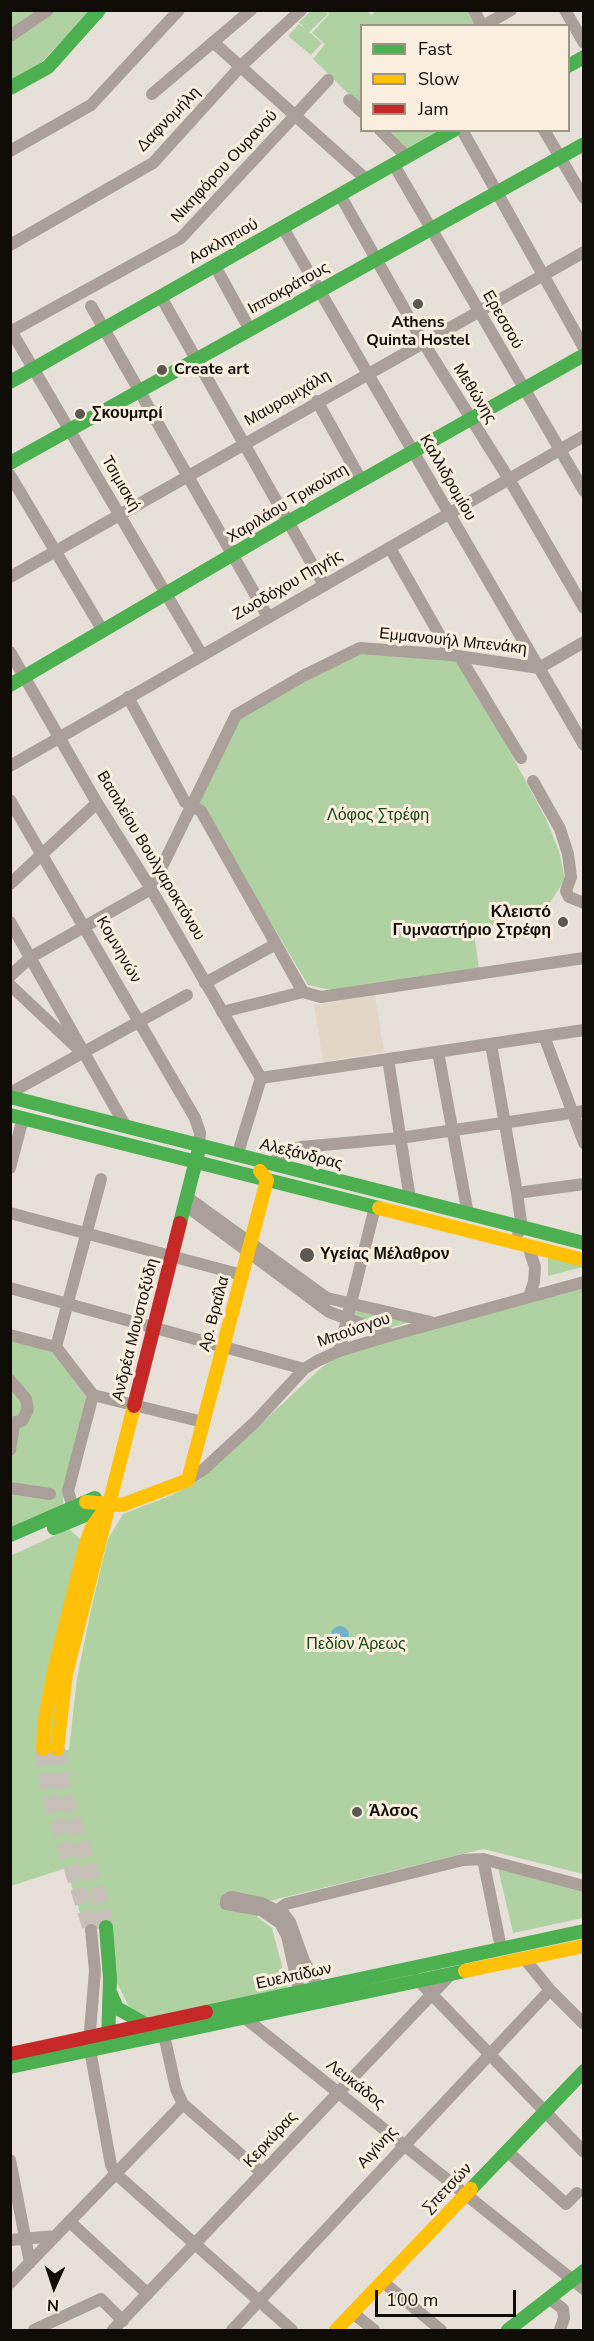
<!DOCTYPE html>
<html>
<head>
<meta charset="utf-8">
<style>
	body { margin:0 }
	#map { position:relative; width:594px; height:2341px; overflow:hidden; background:#e6e0d8; font-family:"Nunito Sans",sans-serif }
	canvas { display:block }
	.frame { position:absolute; inset:0; border:12px solid #100d08; pointer-events:none }
	.legend { position:absolute; left:360px; top:24px; width:210px; height:108px; box-sizing:border-box; background:#faefdf; border:2px solid #9c9589; margin:0; padding:8px 10px; list-style:none; font-size:18px; color:#100d08 }
	.legend li { display:flex; align-items:center; gap:12px; height:30px }
	.legend b { width:30px; border:2px solid #9c9589 }
	.north { position:absolute; left:24px; top:2257px; width:60px; height:60px; -webkit-text-stroke:4px #faefdf; paint-order:stroke; rotate:183deg; font-size:16px; font-weight:700; line-height:24px; text-align:center; color:#100d08 }
	.north::after { content:''; display:block; margin:auto; width:21px; height:27px; background:#100d08; clip-path:polygon(50% 0,100% 100%,50% 72%,0 100%) }
	.scale { position:absolute; left:375px; top:2290px; width:141px; height:27px; box-sizing:border-box; border:3px solid #100d08; border-top:0; padding-left:8px; font-size:18px; line-height:21px; white-space:nowrap; color:#100d08; -webkit-text-stroke:4px #faefdf; paint-order:stroke }
</style>
</head>
<body>
<div id="map">
<canvas width="594" height="2341"></canvas>
<div class="frame"></div>
<ul class="legend">
<li><b style="height:8px;background:#4caf50"></b>Fast</li>
<li><b style="height:8px;background:#ffc107"></b>Slow</li>
<li><b style="height:8px;background:#c62828"></b>Jam</li>
</ul>
<div class="north">N</div>
<div class="scale">100 m</div>
</div>
<script>
const context = document.querySelector('canvas').getContext('2d');
context.lineJoin = 'round';
function paint(path, color) { context.fillStyle = color; context.fill(path, 'evenodd'); }
const poly = rows => new Path2D(rows.map(r => 'M' + r).join(''));
function trace(path, color, width, dash) { context.strokeStyle = color; context.lineWidth = width; context.lineCap = dash ? 'butt' : 'round'; context.setLineDash(dash || []); context.stroke(path); }
function write(font, color, halo, rows, align = 'center') {
  context.font = font + ' "Nunito Sans",sans-serif'; context.lineWidth = 6; context.setLineDash([]); context.textBaseline = 'middle'; context.strokeStyle = halo; context.fillStyle = color; for (const [text, x, y, turn = 0] of rows) {
    context.save(); context.translate(x, y); context.rotate((+turn || 0) * Math.PI / 180); context.textAlign = isNaN(turn) ? turn : align; if (halo) context.strokeText(text, 0, 0); context.fillText(text, 0, 0); context.restore();
  }
}
const built = poly([
	[375,995,384,1052,323,1062,314,1005]
]);
const green = poly([
	[326,10,368,11,371,15,378,10,468,11,477,25,362,26,361,106,313,59,325,44,312,33,329,14],
	[11,11,91,11,35,69,11,84],
	[311,11,325,11,328,14,309,32,322,43,311,55,288,36,299,24,306,30,299,22],
	[387,131,445,131,409,151],
	[357,653,461,660,546,819,559,851,565,879,550,903,474,933,479,969,335,991,308,985,198,800,238,718],
	[548,1253,583,1267,548,1276],
	[583,1287,583,1874,483,1849,265,1902,257,1917,272,1928,288,1989,160,2016,144,2017,130,2009,117,1983,111,1925,86,1932,66,1868,11,1886,10,1556,69,1529,80,1539,57,1749,69,1750,77,1678,92,1605,108,1539,123,1514,172,1495,200,1480,322,1367,344,1352],
	[352,1308,413,1321,386,1329,350,1319],
	[11,1338,54,1349,89,1400,63,1499,64,1508,11,1531],
	[498,1868,583,1891,583,1918,513,1933]
]);
const water = poly([
	'331 1635a9 9 0 1 1 18 0a9 9 0 1 1-18 0Z'
]);
const secondaryTunnel = poly([
	[43,1749,48,1791,91,1930],
	[57,1749,63,1788,101,1904,106,1927]
]);
const street = poly([
	[474,10,482,26],
	[565,10,584,43],
	[483,26,511,10],
	[10,36,48,10],
	[213,42,367,180],
	[152,94,251,10],
	[349,100,362,112],
	[380,130,407,157],
	[462,130,584,348],
	[544,130,584,198],
	[10,151,91,105,179,10],
	[394,165,584,491],
	[340,195,423,342,509,479,584,608],
	[283,228,584,745],
	[10,245,153,163,241,66,301,10],
	[215,266,250,330],
	[161,297,324,585],
	[91,306,268,617],
	[10,329,202,655],
	[10,332,181,238,328,80],
	[317,401,361,480],
	[10,475,103,631],
	[390,548,451,655],
	[10,577,584,252],
	[10,652,97,803,151,889,261,1078],
	[460,657,521,758],
	[128,697,185,802,201,811,303,992],
	[10,766,584,436],
	[533,781,560,829,568,854,571,877,566,891,569,897,584,903],
	[10,800,195,1118,200,1133,199,1146],
	[10,884,97,803],
	[151,889,236,715,303,676,360,648,451,655,539,668,584,642],
	[10,922,126,1127],
	[10,976,31,957,151,889],
	[205,983,276,944],
	[10,985,77,1048],
	[222,1012,303,992,321,997,584,958],
	[544,1036,584,1143],
	[491,1044,517,1193,522,1228,518,1233],
	[438,1052,468,1214],
	[388,1059,410,1199],
	[261,1078,584,1030],
	[10,1093,187,995],
	[237,1156,261,1078],
	[271,1164,287,1150,301,1147,400,1138,584,1111],
	[10,1168,23,1118],
	[517,1193,584,1184],
	[187,1197,327,1298,431,1322],
	[193,1211,329,1312,392,1335],
	[10,1213,242,1275],
	[528,1246,535,1267,534,1282,529,1297],
	[10,1288,304,1369],
	[10,1335,56,1347,93,1395,203,1422],
	[56,1347,101,1179],
	[339,1351,375,1207],
	[10,1380,26,1399,28,1409,22,1421,10,1423],
	[10,1450,14,1425],
	[188,1480,204,1469,255,1422,304,1369,317,1361,339,1351,392,1335,584,1282],
	[10,1488,50,1494],
	[73,1508,68,1491,93,1395],
	[483,1859,501,1948],
	[271,1915,286,1904,463,1860,483,1859,584,1886],
	[524,1958,550,1990,584,2024],
	[417,1979,584,2152],
	[301,1999,287,1936,280,1923,261,1910,226,1904,226,1900,231,1897,261,1903,284,1914,290,1922,304,1961,319,1988],
	[240,2014,584,2289],
	[90,2031,95,1971,91,1930],
	[164,2035,176,2089,183,2104,262,2173],
	[90,2050,111,2165,116,2174,292,2330],
	[507,2151,566,2204,577,2193],
	[10,2160,30,2263],
	[70,2222,148,2294],
	[10,2240,56,2236],
	[383,2282,441,2330],
	[10,2283,183,2104],
	[549,2298,563,2309,564,2318,560,2330],
	[353,2313,374,2330],
	[34,2330,101,2299,123,2321],
	[113,2330,452,1973],
	[232,2330,550,1990]
]);
const fast = poly([
	[568,66,584,57],
	[10,88,48,67,99,10],
	[10,382,454,130],
	[10,463,584,144],
	[10,685,288,522,584,355],
	[10,1097,584,1243],
	[10,1115,379,1208],
	[180,1223,199,1149],
	[54,1528,105,1507],
	[10,1535,95,1498],
	[106,1927,110,1979,108,2042],
	[110,1992,117,2008,147,2025],
	[206,2012,584,1931],
	[10,2067,465,1971],
	[471,2189,584,2071],
	[508,2330,584,2271]
]);
const slow = poly([
	[379,1208,584,1260],
	[86,1502,122,1505,188,1480,267,1180,260,1171],
	[43,1749,44,1725,54,1671,87,1540,92,1527,106,1508],
	[57,1749,66,1674,134,1406],
	[465,1971,584,1946],
	[336,2330,471,2189]
]);
const jam = poly([
	[134,1406,180,1223],
	[10,2054,206,2012]
]);
const markers = [
	[418,304,6,"#5b5751"],
	[162,370,6,"#5b5751"],
	[80,414,6,"#5b5751"],
	[563,922,6,"#5b5751"],
	[307,1255,8,"#5b5751"],
	[357,1812,6,"#5b5751"]
];
const streetNames = [
	["Δαφνομήλη",169,120,-46],
	["Νικηφόρου Ουρανού",225,167,-47],
	["Ασκληπιού",224,242,-29],
	["Ιπποκράτους",289,289,-29],
	["Ερεσσού",502,320,60],
	["Μεθώνης",474,394,58],
	["Μαυρομιχάλη",288,399,-30],
	["Καλλιδρομίου",447,478,60],
	["Τσιμισκή",120,484,60],
	["Χαριλάου Τρικούπη",288,504,-31],
	["Ζωοδόχου Πηγής",288,586,-30],
	["Εμμανουήλ Μπενάκη",453,642,6],
	["Βασιλείου Βουλγαροκτόνου",150,856,59],
	["Κομνηνών",118,950,60],
	["Αλεξάνδρας",301,1155,14],
	["Αρ. Βραΐλα",215,1314,-75],
	["Ανδρέα Μουστοξύδη",136,1330,-76],
	["Μπούσγου",354,1331,-19],
	["Ευελπίδων",294,1977,-12],
	["Λευκάδος",355,2085,38],
	["Κερκύρας",271,2140,-47],
	["Αιγίνης",378,2148,-47],
	["Σπετσών",448,2189,-46]
];
const poiNames = [
	["Athens",418,323,"center"],
	["Quinta Hostel",418,341,"center"],
	["Create art",174,370],
	["Σκουμπρί",92,414],
	["Κλειστό",551,913,"right"],
	["Γυμναστήριο Στρέφη",551,931,"right"],
	["Υγείας Μέλαθρον",320,1255],
	["Άλσος",369,1812]
];
const parkNames = [
	["Λόφος Στρέφη",378,816],
	["Πεδίον Άρεως",356,1645]
];
paint(built, '#e2d7c7');
paint(green, '#b0d2a3');
paint(water, '#71b2c9');
trace(secondaryTunnel, '#c6c0b9', 16, [16, 8]);
trace(street, '#aa9f99', 12);
trace(fast, '#4caf50', 14);
trace(slow, '#ffc107', 14);
trace(jam, '#c62828', 14);
for (const [x, y, r, color] of markers) { const dot = new Path2D(); dot.arc(x, y, r, 0, 2 * Math.PI); context.fillStyle = color; context.fill(dot); trace(dot, '#faefdf', 2); }
write('16px', '#100d08', '#faefdf', streetNames);
write('bold 16px', '#100d08', '#faefdf', poiNames, 'left');
write('16px', '#194610', '#faefdf', parkNames);
</script>
</body>
</html>
